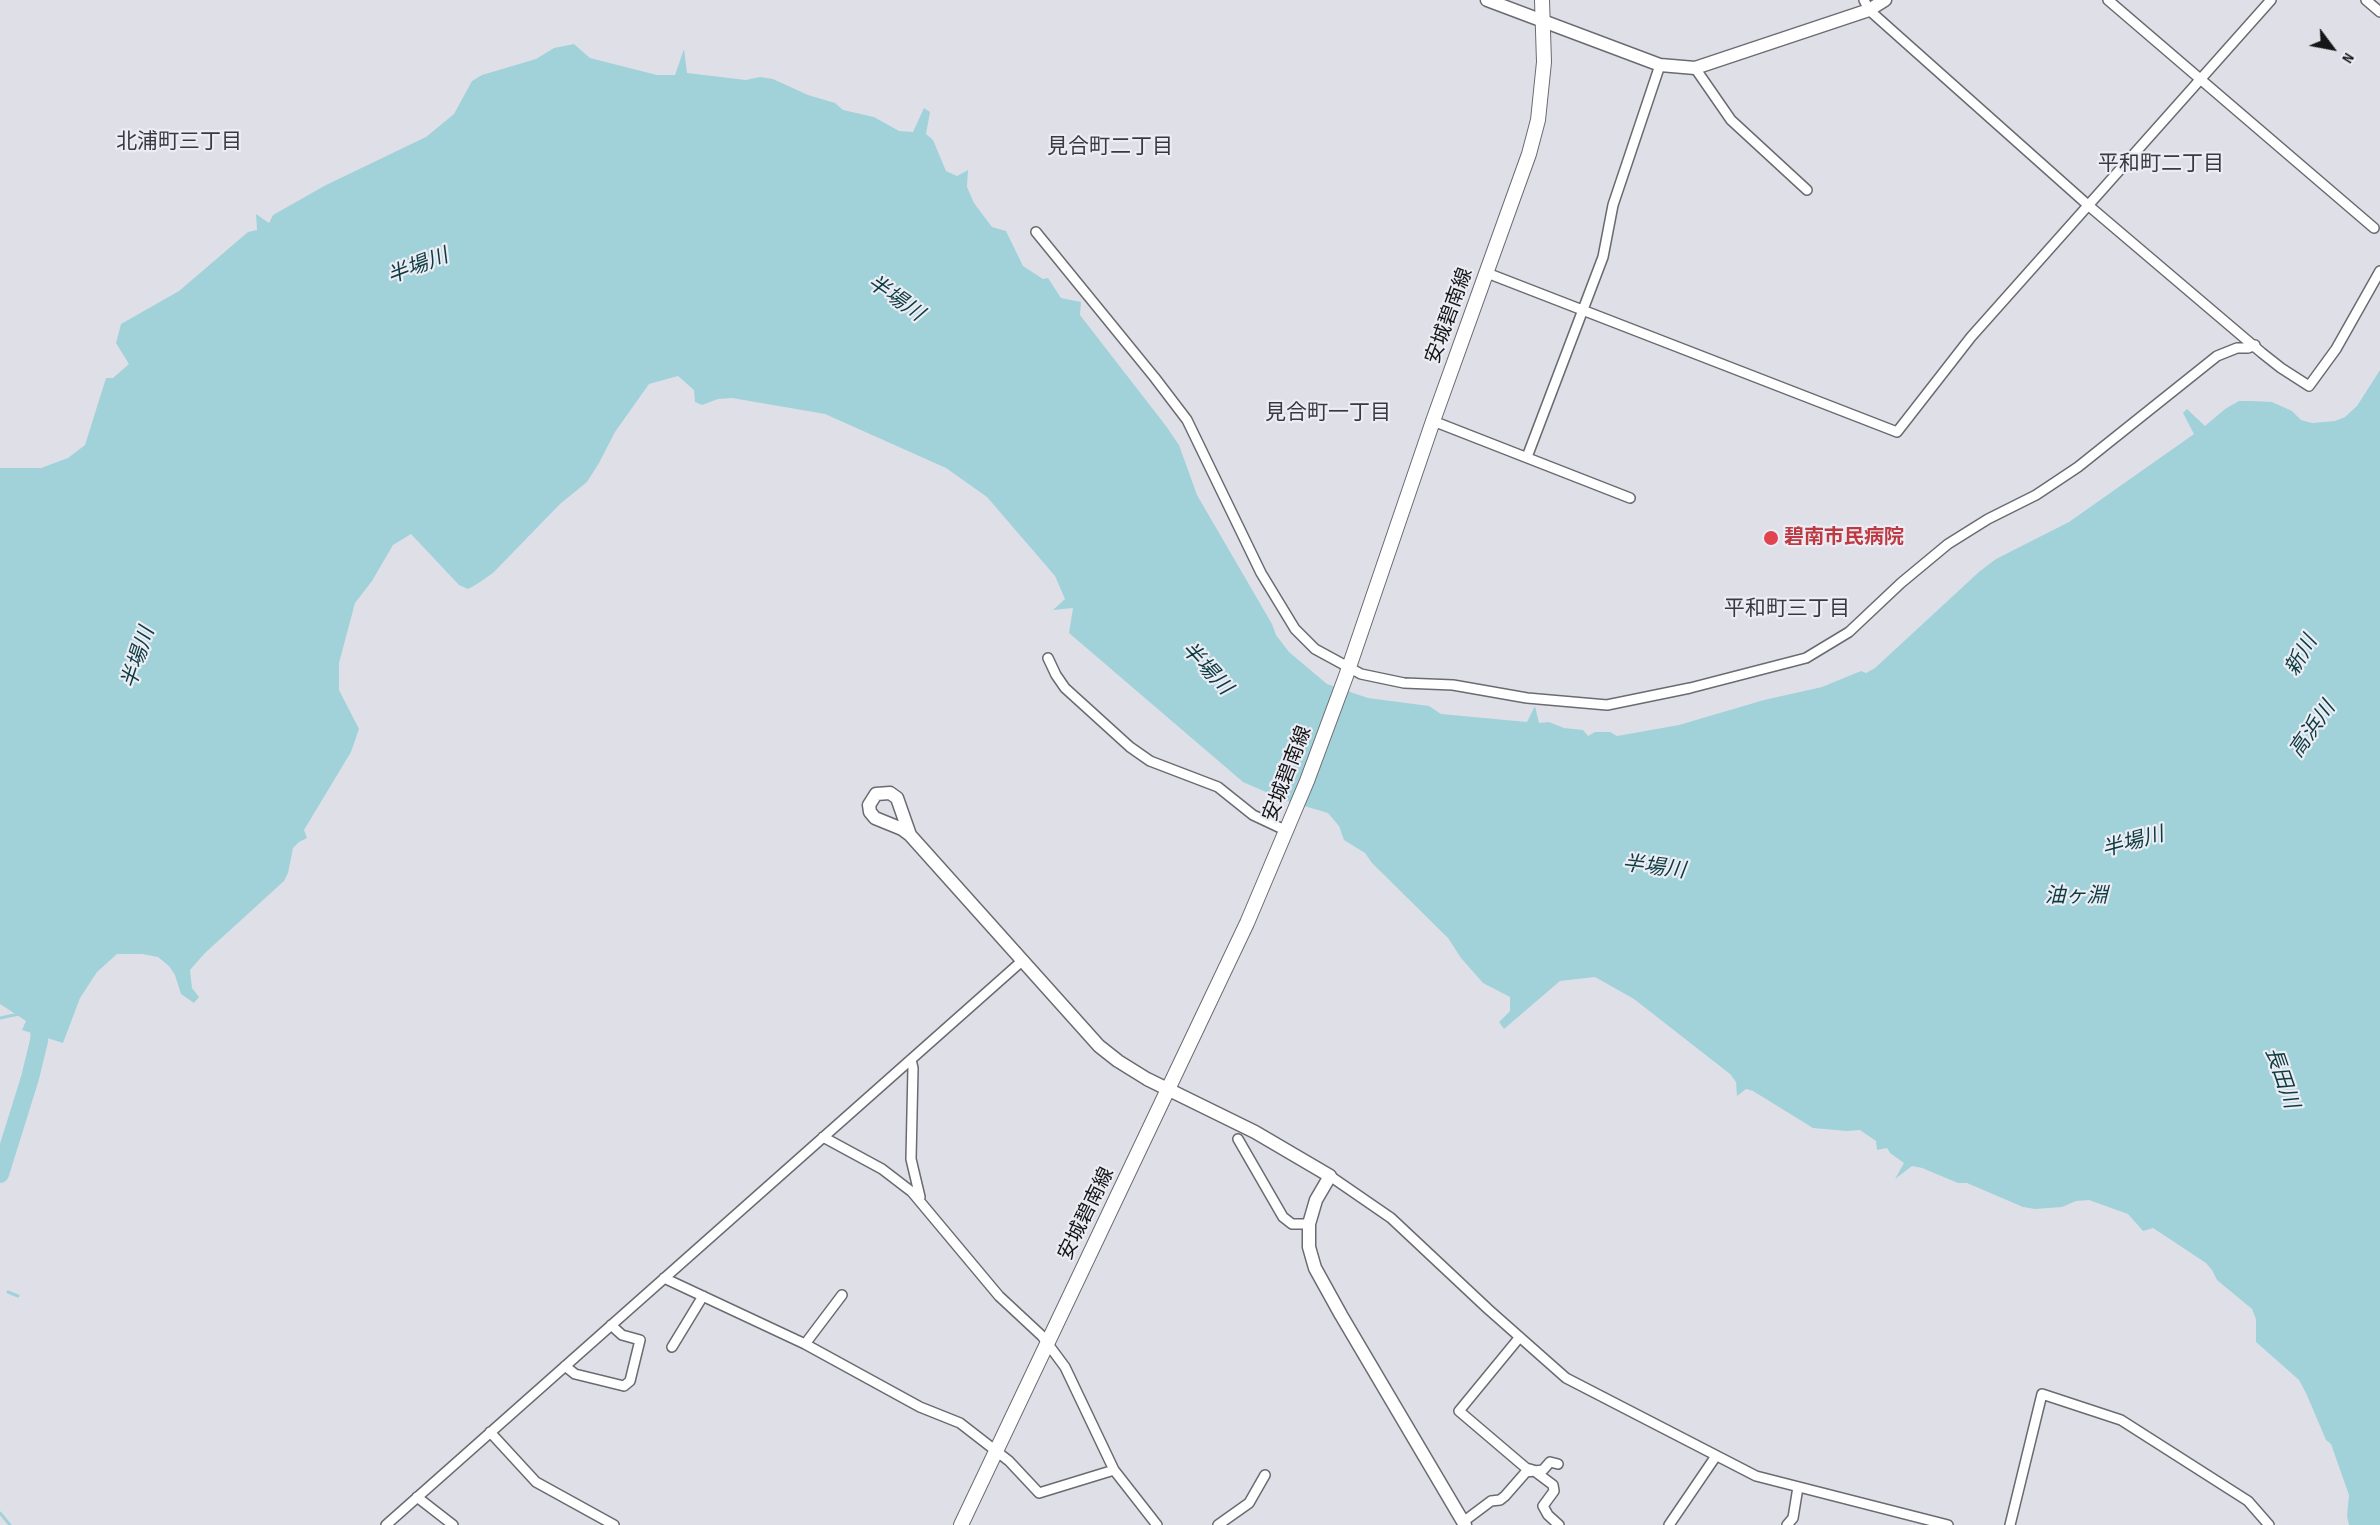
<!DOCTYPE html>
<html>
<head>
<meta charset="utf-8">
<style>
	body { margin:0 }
	#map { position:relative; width:2380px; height:1525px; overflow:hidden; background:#dfe0e7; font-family:"Sofia Sans Condensed",sans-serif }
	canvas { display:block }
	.north { position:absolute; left:2302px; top:18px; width:60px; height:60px; -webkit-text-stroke:4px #ecedf4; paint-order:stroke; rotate:122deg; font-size:16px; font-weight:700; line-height:24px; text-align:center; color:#161618 }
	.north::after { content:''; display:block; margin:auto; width:21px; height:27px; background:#161618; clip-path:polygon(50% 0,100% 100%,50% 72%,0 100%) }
</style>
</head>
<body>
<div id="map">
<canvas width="2380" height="1525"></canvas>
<div class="north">N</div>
</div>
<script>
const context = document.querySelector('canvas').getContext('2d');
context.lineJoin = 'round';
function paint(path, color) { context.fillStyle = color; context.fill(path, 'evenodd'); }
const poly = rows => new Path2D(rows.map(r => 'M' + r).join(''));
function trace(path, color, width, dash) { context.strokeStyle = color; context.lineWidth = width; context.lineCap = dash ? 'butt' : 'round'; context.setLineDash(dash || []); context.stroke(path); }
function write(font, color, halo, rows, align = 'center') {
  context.font = font + ' "Sofia Sans Condensed","Noto Sans JP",sans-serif'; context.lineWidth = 4.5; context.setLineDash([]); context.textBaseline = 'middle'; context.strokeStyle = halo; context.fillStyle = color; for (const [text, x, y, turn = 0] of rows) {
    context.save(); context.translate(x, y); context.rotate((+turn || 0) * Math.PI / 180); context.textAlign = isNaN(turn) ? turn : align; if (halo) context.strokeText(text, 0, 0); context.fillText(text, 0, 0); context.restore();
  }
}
const water = poly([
	[574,44,590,58,657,75,675,75,684,49,687,73,746,80,760,77,773,79,808,95,835,103,843,110,874,117,899,131,913,132,924,108,930,112,926,134,933,140,946,171,957,176,968,170,967,187,974,203,992,227,1006,231,1023,266,1043,279,1048,278,1061,298,1081,302,1080,315,1166,426,1179,445,1197,495,1272,624,1276,635,1289,652,1327,684,1368,698,1429,706,1441,714,1527,722,1535,706,1539,723,1549,722,1564,728,1583,730,1588,736,1595,732,1610,732,1617,736,1679,725,1764,700,1822,687,1861,671,1866,673,1875,668,1980,571,1996,559,2069,522,2194,434,2183,413,2187,409,2205,426,2225,409,2239,401,2252,401,2272,402,2292,411,2301,420,2312,423,2335,421,2345,417,2357,406,2380,370,2380,1525,2349,1525,2347,1516,2349,1495,2331,1444,2326,1440,2306,1393,2299,1380,2256,1342,2256,1319,2252,1309,2217,1280,2212,1270,2206,1263,2153,1228,2143,1231,2128,1214,2089,1200,2076,1201,2062,1207,2035,1209,2023,1207,1967,1183,1958,1183,1922,1168,1912,1166,1895,1179,1904,1163,1890,1153,1887,1148,1877,1150,1876,1141,1860,1130,1847,1131,1813,1128,1753,1091,1746,1089,1737,1096,1736,1082,1730,1074,1634,999,1595,977,1560,981,1504,1029,1499,1022,1510,1011,1510,997,1483,983,1461,958,1448,938,1372,863,1365,853,1344,840,1339,826,1328,813,1284,800,1243,782,1069,633,1073,608,1053,610,1065,599,1055,576,987,497,946,468,825,414,732,398,718,399,702,405,695,402,694,390,678,376,649,384,615,432,599,463,587,482,560,504,493,573,477,584,468,589,459,585,411,534,393,545,372,581,355,603,339,663,339,690,359,729,351,752,304,830,307,838,299,842,293,848,288,873,284,881,205,953,190,970,192,988,199,997,194,1003,181,994,175,975,169,966,158,957,142,954,117,954,97,972,80,998,63,1043,22,1030,26,1021,0,1004,0,468,41,468,68,458,85,445,106,378,113,378,129,364,116,343,121,324,179,291,248,232,257,230,256,214,269,223,273,215,326,185,426,137,454,114,472,81,482,75,536,59,554,48]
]);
const stream = poly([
	[0,1018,19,1014],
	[8,1292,18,1296],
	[0,1513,10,1525]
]);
const river = poly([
	[0,1174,30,1078,39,1041,41,1010]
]);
const street = poly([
	[1864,0,1869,10,2089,206,2262,353,2281,368,2309,386,2336,349,2380,271],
	[2108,0,2374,228],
	[2366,0,2380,12],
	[1695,68,1731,120,1807,190],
	[1036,232,1155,378,1187,420,1261,573,1295,629,1315,649,1361,674,1404,683,1453,685,1527,698,1607,705,1690,688,1806,658,1849,632,1901,583,1948,544,1988,519,2036,495,2078,467,2217,356,2237,348,2248,348,2255,345],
	[1487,273,1897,432,1971,337,2271,0],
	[1433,421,1630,498],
	[1527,457,1603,257,1613,205,1660,65],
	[1048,658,1056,675,1065,688,1130,747,1150,761,1218,787,1253,815,1287,831],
	[911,1060,913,1068,911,1159,920,1197],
	[823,1137,882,1169,912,1192,999,1296,1042,1336,1065,1367,1114,1470,1157,1525],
	[1238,1139,1283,1217,1292,1224,1309,1224],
	[1330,1176,1391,1218,1488,1309,1566,1378,1756,1476,1948,1525],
	[664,1278,805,1344,920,1407,960,1423,1009,1461,1039,1493,1114,1470],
	[1519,1338,1459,1411,1526,1468,1533,1470,1553,1485,1554,1491,1543,1506,1548,1515,1559,1525],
	[805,1344,842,1295],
	[672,1347,703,1296],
	[565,1366,575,1374,624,1386,630,1381,640,1340,622,1335,611,1325],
	[490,1432,536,1482,614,1525],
	[417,1497,453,1525],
	[1463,1522,1491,1501,1500,1500,1505,1496,1526,1472,1543,1470,1550,1462,1558,1464],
	[386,1525,1022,961],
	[1218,1525,1249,1503,1265,1475],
	[1669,1525,1716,1456],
	[1787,1525,1793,1518,1798,1487],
	[2010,1525,2042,1394,2121,1420,2248,1501,2269,1525]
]);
const secondary = poly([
	[1487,0,1660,65,1695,68,1869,10,1885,0],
	[910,835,897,798,890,793,876,794,869,805,870,812,875,818,902,829,910,835,1099,1046,1118,1061,1147,1079,1255,1132,1330,1176,1316,1200,1309,1224,1309,1247,1315,1268,1341,1315,1465,1525]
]);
const primary = poly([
	[961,1525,1247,923,1307,781,1346,676,1433,421,1529,154,1538,120,1544,62,1542,0]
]);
const markers = [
	[1771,538,8,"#e0444e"]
];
const streetNames = [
	["安城碧南線",1450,316,-70],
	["安城碧南線",1288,774,-69],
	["安城碧南線",1087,1214,-64]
];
const healthNames = [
	["碧南市民病院",1784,538]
];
const neighbourhoodNames = [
	["北浦町三丁目",179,143],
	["見合町二丁目",1110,148],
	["平和町二丁目",2161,165],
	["見合町一丁目",1328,414],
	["平和町三丁目",1787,610]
];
const waterNames = [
	["半場川",418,267,-21],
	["半場川",895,299,35],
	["新川",2302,656,-60],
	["半場川",139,658,-72],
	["半場川",1206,669,47],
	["高浜川",2313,730,-55],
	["半場川",2133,843,-15],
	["半場川",1654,868,7],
	["油ヶ淵",2076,897],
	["長田川",2281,1078,71]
];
paint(water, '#a1d2da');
trace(stream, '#a1d2da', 3);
trace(river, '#a1d2da', 18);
trace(street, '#6a6b71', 12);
trace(secondary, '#6a6b71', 15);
trace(primary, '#6a6b71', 16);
trace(street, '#fff', 9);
trace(secondary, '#fff', 12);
trace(primary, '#fff', 14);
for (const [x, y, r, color] of markers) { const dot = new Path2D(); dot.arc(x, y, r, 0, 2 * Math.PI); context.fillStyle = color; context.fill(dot); trace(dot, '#ecedf4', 2); }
write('20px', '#161618', '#ecedf4', streetNames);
write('bold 20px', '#be3a42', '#ecedf4', healthNames, 'left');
write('21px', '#393a3f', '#ecedf4', neighbourhoodNames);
write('italic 21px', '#0c3b41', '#ecedf4', waterNames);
</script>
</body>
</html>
